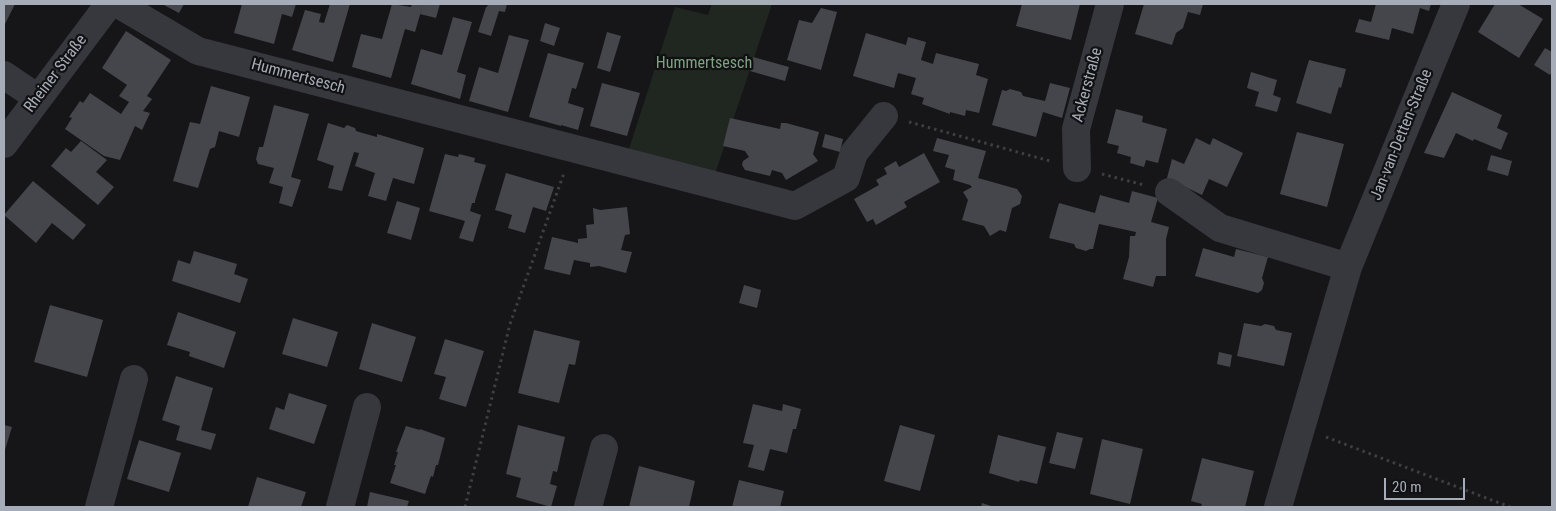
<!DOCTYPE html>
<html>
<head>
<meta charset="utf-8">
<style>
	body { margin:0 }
	#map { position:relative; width:1556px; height:511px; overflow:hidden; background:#161618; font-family:"Roboto Condensed",sans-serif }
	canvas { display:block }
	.frame { position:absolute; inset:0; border:5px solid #a7adb8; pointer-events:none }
	.scale { position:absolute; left:1384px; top:478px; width:81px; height:22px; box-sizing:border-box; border:2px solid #a7adb8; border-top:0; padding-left:6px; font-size:15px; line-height:18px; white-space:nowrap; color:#a7adb8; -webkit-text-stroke:4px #111113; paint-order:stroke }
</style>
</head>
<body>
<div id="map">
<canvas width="1556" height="511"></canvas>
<div class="frame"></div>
<div class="scale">20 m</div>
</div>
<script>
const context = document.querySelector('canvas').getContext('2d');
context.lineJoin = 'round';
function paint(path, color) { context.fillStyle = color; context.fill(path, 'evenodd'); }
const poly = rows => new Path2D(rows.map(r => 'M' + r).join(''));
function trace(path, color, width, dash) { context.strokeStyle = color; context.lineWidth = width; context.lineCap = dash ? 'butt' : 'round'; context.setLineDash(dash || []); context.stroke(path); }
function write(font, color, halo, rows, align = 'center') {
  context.font = font + ' "Roboto Condensed",sans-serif'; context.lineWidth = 4.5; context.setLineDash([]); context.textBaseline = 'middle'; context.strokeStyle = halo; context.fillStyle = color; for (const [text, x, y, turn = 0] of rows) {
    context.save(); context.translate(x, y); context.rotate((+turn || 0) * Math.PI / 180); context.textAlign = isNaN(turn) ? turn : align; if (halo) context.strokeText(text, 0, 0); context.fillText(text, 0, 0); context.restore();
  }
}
const green = poly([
	[712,4,772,4,714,177,627,155,675,7,708,15]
]);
const building = poly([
	[4,4,15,4,4,26],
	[162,4,184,4,179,13],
	[242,4,296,4,292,17,282,14,274,44,234,33],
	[330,4,350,4,333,62,292,50,305,10,321,14,319,22,324,23],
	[392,4,411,7,412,4,423,4,415,32,405,29,391,78,352,67,361,34,382,39],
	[423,4,440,4,436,18,420,14],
	[488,4,507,4,505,12,499,11,491,36,478,32,486,7,487,7],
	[1022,4,1080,4,1071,40,1016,26],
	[1144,4,1166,5,1167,4,1203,4,1200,15,1188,12,1183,28,1176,33,1172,45,1135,34],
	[1376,4,1431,4,1429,11,1420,8,1413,34,1392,28,1389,40,1355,32,1359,19,1371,22],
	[1495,4,1518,4,1543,19,1519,58,1478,32],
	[821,8,837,12,821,70,787,60,799,20,812,23],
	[453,17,472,22,457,72,466,75,460,99,411,84,421,49,442,55],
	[545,23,560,28,554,46,540,41],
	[126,31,171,60,147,96,152,99,143,111,150,113,142,130,135,126,120,160,104,156,65,129,72,118,69,117,80,101,83,103,90,93,121,114,129,102,119,96,127,85,102,68],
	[607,32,621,36,610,72,597,68],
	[866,33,906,45,908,37,926,42,921,60,933,64,936,53,979,64,976,75,988,79,979,113,966,110,965,116,950,112,950,114,922,104,924,98,911,94,916,78,898,73,894,88,853,76],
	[509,35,529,40,508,112,469,101,479,67,498,73],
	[1545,48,1552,52,1552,71,1550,75,1534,65],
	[548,53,584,63,576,89,572,88,568,103,584,108,578,130,561,125,561,126,529,117],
	[753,57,789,67,785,81,750,71],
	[1309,60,1346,69,1341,88,1339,87,1331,114,1296,103],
	[1251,72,1277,80,1273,95,1281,98,1277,112,1255,106,1259,92,1247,88],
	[602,83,640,93,627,136,590,126],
	[1050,83,1070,88,1062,118,1043,112,1036,137,992,125,1002,90,1006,91,1010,89,1021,92,1023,96,1045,101],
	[211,86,250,97,239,137,219,131,215,147,210,149,198,188,173,181,190,122,200,124],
	[1452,92,1502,115,1497,128,1508,133,1501,150,1474,139,1473,141,1456,133,1444,158,1424,153],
	[274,105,309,114,291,177,301,180,292,207,279,203,283,187,269,183,274,168,258,164,256,159,259,147,263,147],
	[1116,109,1143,116,1142,122,1167,129,1158,163,1146,160,1144,167,1130,163,1131,157,1117,153,1119,146,1107,143],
	[730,118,780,129,781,123,786,123,819,132,813,154,818,161,786,180,782,173,772,170,770,176,745,170,742,165,743,161,749,157,745,151,723,146],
	[328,123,344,128,347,125,355,128,356,131,359,132,377,137,377,134,424,148,414,184,393,178,386,201,368,196,375,173,355,166,359,153,354,152,342,191,328,188,334,166,317,160],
	[1297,132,1344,144,1327,207,1280,194],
	[825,134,843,139,840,152,822,147],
	[937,138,986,151,978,178,1017,189,1022,196,1020,204,1012,208,1006,232,1000,230,990,236,984,226,962,220,968,200,963,192,972,187,970,185,953,180,955,170,945,167,949,155,933,151],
	[1196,138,1210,145,1213,138,1243,153,1227,187,1209,179,1202,195,1167,178,1172,159,1184,164],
	[81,141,107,160,96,172,114,187,98,205,51,166,66,148,71,152],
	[924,153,940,182,904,202,907,207,876,225,873,219,867,222,854,199,879,185,876,180,887,174,884,168,896,161,899,167],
	[445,154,458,157,459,154,475,158,474,162,486,165,475,201,475,203,472,203,470,211,481,215,473,242,459,238,465,221,429,211],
	[1491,155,1512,161,1508,176,1487,170],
	[506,173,554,187,546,211,533,207,525,233,508,228,512,215,495,210],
	[33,181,86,225,73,240,52,223,36,243,4,215],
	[1132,191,1158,198,1151,222,1169,227,1166,239,1166,276,1156,276,1153,287,1123,279,1129,257,1130,236,1135,236,1136,232,1099,224,1093,249,1090,249,1086,251,1076,248,1074,244,1049,238,1059,203,1095,213,1100,195,1129,203],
	[397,201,420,208,411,240,387,233],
	[627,207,630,234,625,235,621,250,632,252,626,273,599,266,590,267,590,263,574,260,570,275,544,269,552,237,578,243,578,239,587,238,586,225,594,224,593,208,600,210],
	[1203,248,1234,257,1236,249,1268,257,1262,278,1264,283,1262,290,1258,293,1195,276],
	[194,251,237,264,234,274,248,279,240,303,172,281,178,260,190,264],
	[744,285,761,290,757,308,739,303],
	[50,305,103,320,87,377,34,362],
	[178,312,236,332,224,368,189,356,190,352,167,345],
	[293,318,338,332,327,367,282,354],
	[372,323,416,337,402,382,359,369],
	[1244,323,1261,326,1265,324,1274,326,1276,330,1292,333,1284,366,1237,356],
	[534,330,580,341,575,365,569,364,559,403,518,393],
	[445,339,484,351,466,407,439,399,446,377,434,374],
	[1219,352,1232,355,1230,367,1217,364],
	[176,376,213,388,201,430,216,434,211,450,176,440,180,426,162,420],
	[289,393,327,405,314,444,269,429,276,407,284,410],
	[753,404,782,411,783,404,801,409,796,429,793,429,787,453,770,449,764,471,748,467,754,445,743,443],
	[4,425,12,427,4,453],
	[518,425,565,437,557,472,553,471,550,484,557,486,551,507,516,497,521,478,506,474],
	[900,425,935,435,920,491,884,481],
	[406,426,420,430,420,429,445,438,438,465,436,465,433,477,431,476,425,494,390,483,396,465,394,465,398,452,396,452],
	[1057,432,1083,438,1075,469,1049,463],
	[998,435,1046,447,1037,484,1020,480,1019,482,989,473],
	[1102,439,1143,449,1130,504,1090,494],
	[139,440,181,453,169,492,127,479],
	[1202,458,1254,471,1245,507,1201,507,1202,504,1191,501],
	[639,466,695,481,689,507,629,507],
	[257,477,306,492,301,507,248,507],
	[739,480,784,491,780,507,732,507],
	[370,492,409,501,407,507,367,507],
	[982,503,994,507,981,507]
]);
const path = poly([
	[909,122,1050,161],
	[1102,174,1144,185],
	[1326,437,1510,507],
	[465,507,510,324,564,173]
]);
const minor = poly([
	[118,4,198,51,795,206,846,178,854,153,884,116],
	[4,75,38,98],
	[4,144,109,4],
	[1077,168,1076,129,1110,4],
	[1169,192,1220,228,1348,267],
	[99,507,134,379],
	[340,507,367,407],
	[588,507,604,448],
	[1278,507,1348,267,1456,4]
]);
const parkNames = [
	["Hummertsesch",704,64]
];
const streetNames = [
	["Rheiner Straße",56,74,-53],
	["Hummertsesch",298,77,15],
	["Ackerstraße",1088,85,-75],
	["Jan-van-Detten-Straße",1402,135,-68]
];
paint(green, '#202721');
paint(building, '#45464b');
trace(path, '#3d3f44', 3, [2.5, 4]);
trace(minor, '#37383d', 28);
write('16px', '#7ea380', '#111113', parkNames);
write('16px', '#a7adb8', '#111113', streetNames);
</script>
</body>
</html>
